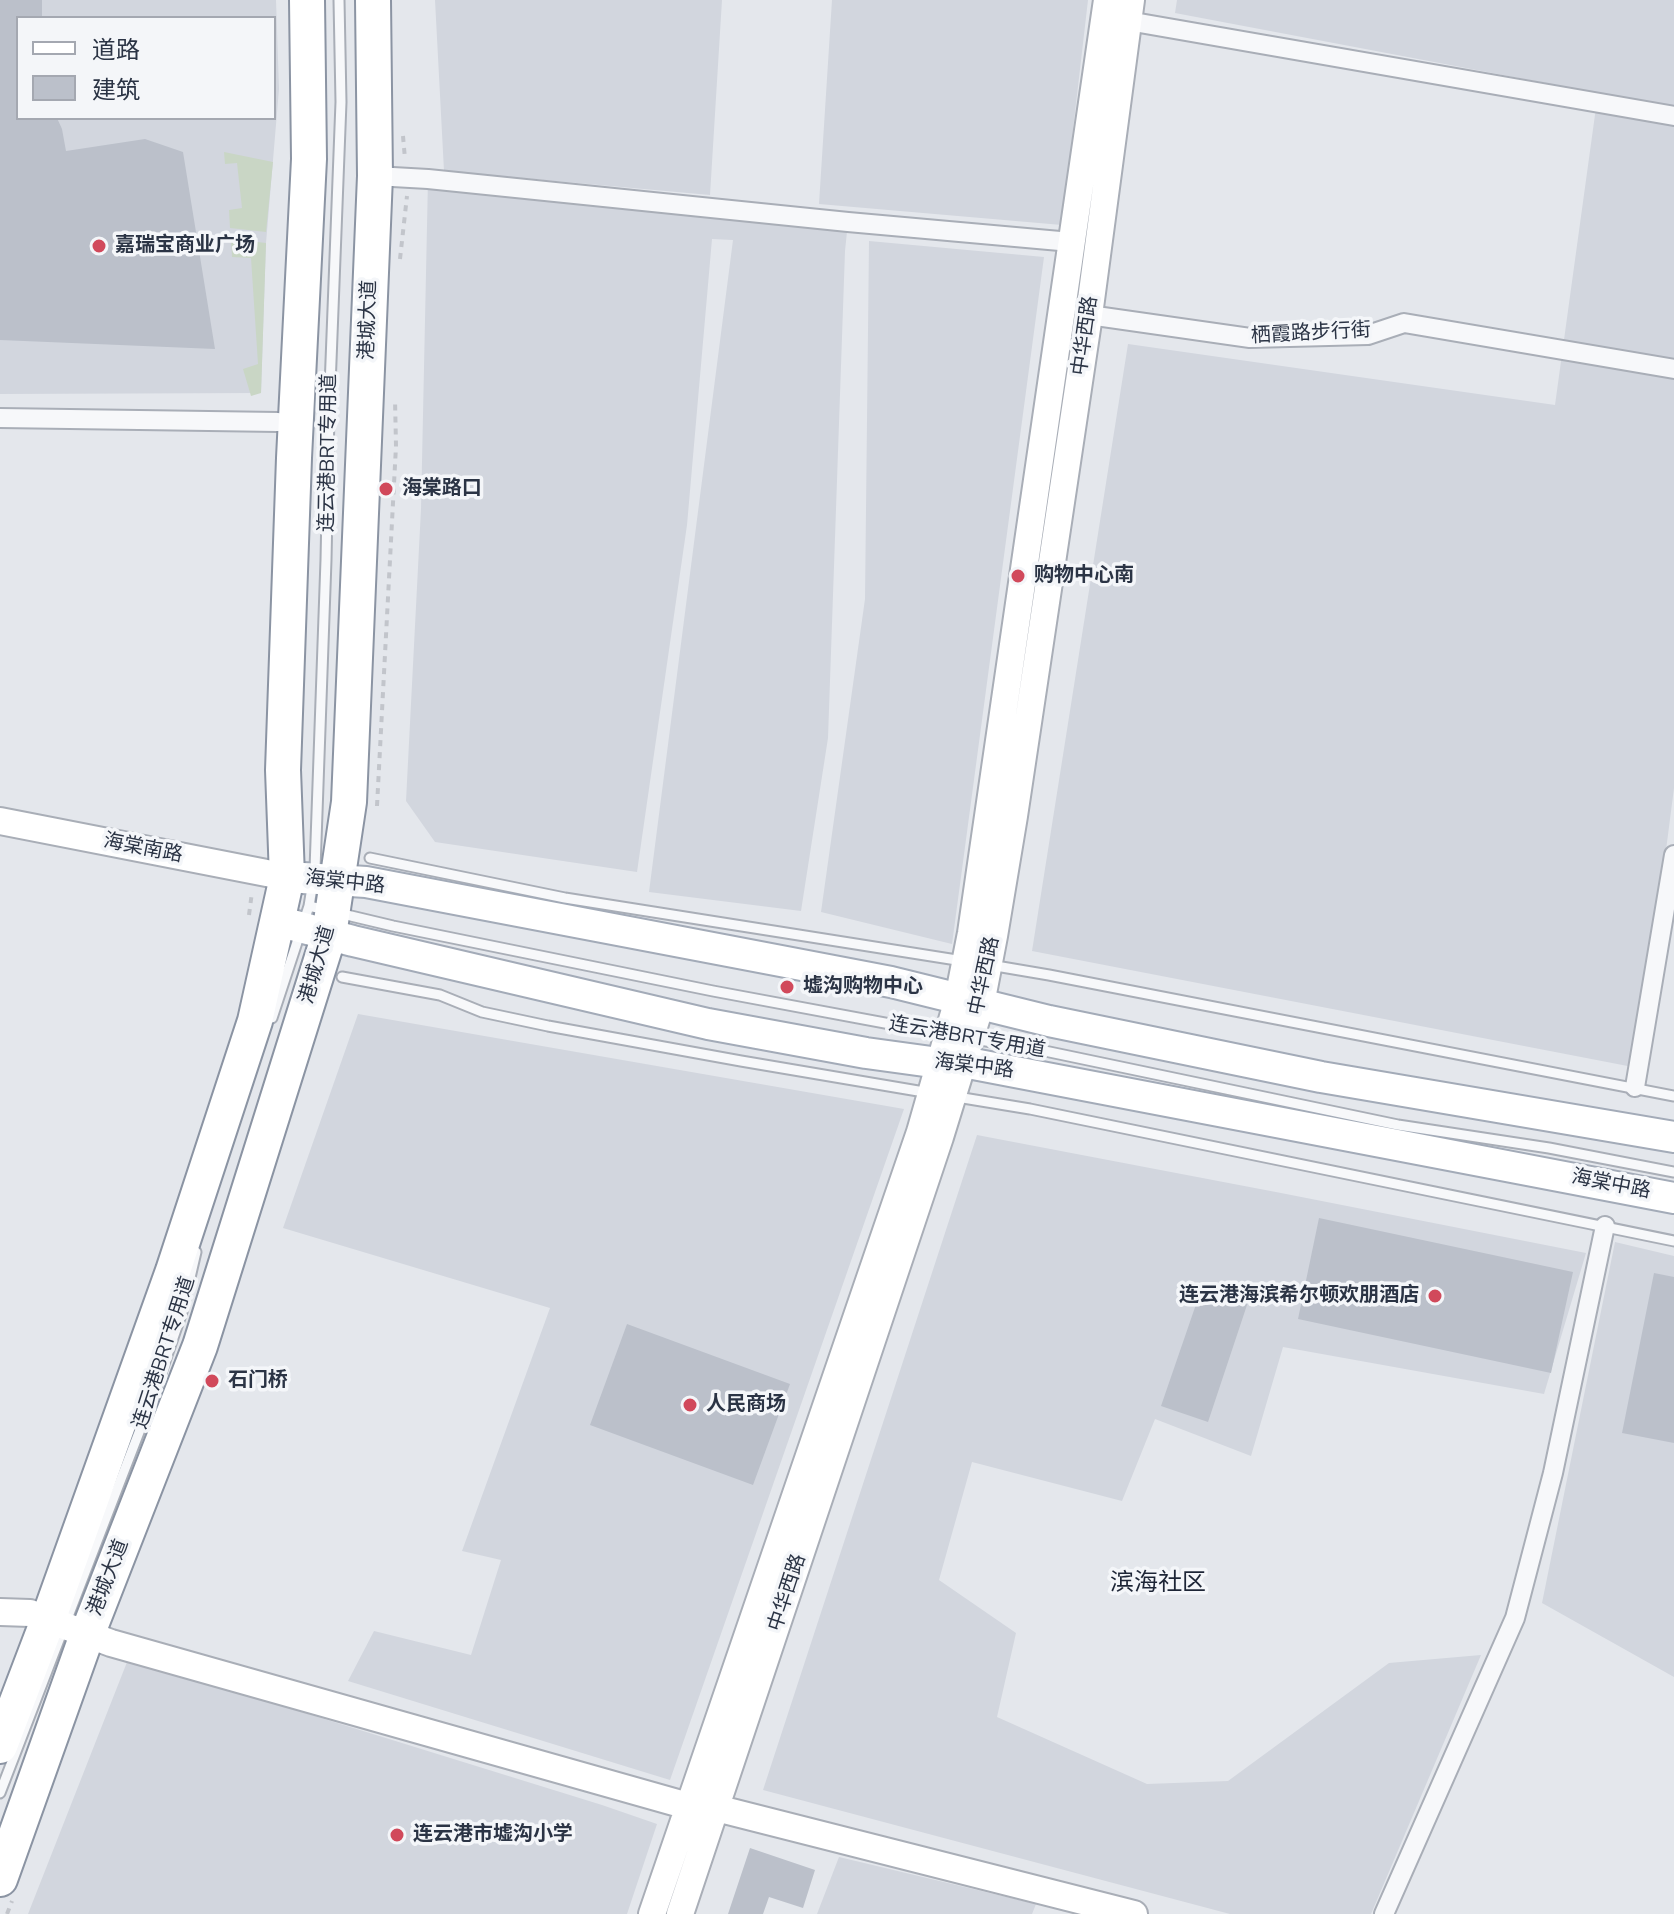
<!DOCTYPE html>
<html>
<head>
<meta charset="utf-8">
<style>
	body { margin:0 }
	#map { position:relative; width:1674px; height:1914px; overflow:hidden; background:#e4e7ec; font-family:"Nunito Sans","Noto Sans SC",sans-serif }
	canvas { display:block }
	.legend { position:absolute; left:16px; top:16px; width:260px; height:104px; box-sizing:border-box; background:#f4f6f9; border:2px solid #a4a8b1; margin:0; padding:10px 14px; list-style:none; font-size:24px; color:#2b3445 }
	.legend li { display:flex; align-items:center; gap:16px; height:40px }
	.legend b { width:40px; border:2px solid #a4a8b1 }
</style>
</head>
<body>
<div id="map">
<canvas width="1674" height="1914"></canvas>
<ul class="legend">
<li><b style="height:10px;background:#fff"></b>道路</li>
<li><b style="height:22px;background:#bbc0ca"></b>建筑</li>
</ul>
</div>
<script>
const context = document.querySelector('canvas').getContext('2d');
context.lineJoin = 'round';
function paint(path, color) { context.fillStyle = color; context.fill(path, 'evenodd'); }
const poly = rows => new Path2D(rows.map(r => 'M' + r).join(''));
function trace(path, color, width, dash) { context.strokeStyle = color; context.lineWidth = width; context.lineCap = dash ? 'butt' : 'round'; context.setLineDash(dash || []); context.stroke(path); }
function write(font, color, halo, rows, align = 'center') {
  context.font = font + ' "Nunito Sans","Noto Sans SC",sans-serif'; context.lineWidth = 7; context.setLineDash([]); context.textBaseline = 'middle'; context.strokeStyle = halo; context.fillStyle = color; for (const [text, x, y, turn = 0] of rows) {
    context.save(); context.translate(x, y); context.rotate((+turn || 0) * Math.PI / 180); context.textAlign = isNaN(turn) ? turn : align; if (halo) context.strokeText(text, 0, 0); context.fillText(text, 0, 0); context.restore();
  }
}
const built = poly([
	[0,0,276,0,279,89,266,243,261,393,0,394],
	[18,18,274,18,274,118,18,118],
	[435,0,722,0,710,195,444,171],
	[832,0,1088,0,1062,225,819,204],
	[1177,0,1674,0,1674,788,1638,1068,1032,951,1128,344,1555,405,1598,93,1175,13],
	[428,179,848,222,845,251,828,738,801,911,649,892,733,240,712,239,687,525,637,872,435,842,406,801,421,509],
	[869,241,1044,257,952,944,821,912,865,599],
	[358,1014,904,1109,670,1780,348,1681,374,1631,471,1655,501,1560,462,1551,550,1308,283,1228],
	[977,1135,1281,1193,1586,1253,1544,1394,1283,1347,1251,1456,1155,1419,1122,1501,972,1462,939,1580,1016,1633,997,1717,1147,1784,1228,1781,1389,1663,1481,1655,1371,1914,1230,1914,763,1790],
	[1615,1242,1674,1256,1674,1677,1542,1603],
	[129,1657,247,1695,602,1805,657,1824,627,1914,28,1914],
	[839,1857,1036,1904,1032,1914,817,1914]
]);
const green = poly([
	[224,152,273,162,266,232,230,228,229,210,242,208,237,163,225,164],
	[231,239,266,243,261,393,251,396,243,369,258,364,251,258,232,257]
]);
const building = poly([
	[0,0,42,0,42,18,18,18,18,118,57,118,62,129,66,151,145,139,183,152,215,349,0,340],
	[1319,1218,1573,1272,1551,1373,1298,1319],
	[1654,1273,1674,1277,1674,1443,1622,1433],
	[1203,1284,1249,1299,1208,1422,1161,1406],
	[627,1324,790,1384,753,1485,590,1425],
	[750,1848,815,1870,803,1908,769,1897,763,1914,728,1914]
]);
const path = poly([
	[403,136,405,159],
	[400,259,407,196],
	[377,806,396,446,395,399],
	[249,915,252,892],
	[7,1914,12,1901]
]);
const lane = poly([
	[370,858,565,898,963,961],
	[309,906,393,926,713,991,944,1034],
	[990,965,1049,975,1674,1096],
	[342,977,440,995,482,1012,548,1026,741,1061,930,1093],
	[272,1018,309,906,315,869,326,560,329,413,341,102,339,0],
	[974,1039,1040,1050,1398,1125,1549,1148,1674,1172],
	[957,1097,1030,1109,1674,1241],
	[0,1793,153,1396,182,1312,196,1252]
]);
const street = poly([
	[1128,21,1674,116],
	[375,176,428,179,848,222,1071,242],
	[1089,315,1250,338,1368,335,1404,323,1674,369],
	[0,418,278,422],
	[1635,1087,1674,855],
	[1384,1914,1515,1618,1553,1473,1605,1226]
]);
const secondary = poly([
	[0,821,287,877],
	[0,1612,30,1613,111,1643,688,1806,716,1808,1134,1914],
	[652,1914,920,1132,958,999,971,933,1107,0],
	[680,1914,940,1137,981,1004,994,936,1014,816,1089,315,1131,0]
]);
const primary = poly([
	[287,877,366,882,891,982,1049,1021,1321,1077,1674,1137],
	[277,921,353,941,708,1024,866,1053,939,1063,963,1062,1674,1198]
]);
const highway = poly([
	[0,1746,48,1620,173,1271,255,1021,287,877,283,770,294,458,309,159,307,0],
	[0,1879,87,1635,200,1346,329,935,349,802,375,176,373,0]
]);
const markers = [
	[99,246,8,"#d1495b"],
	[386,489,8,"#d1495b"],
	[1018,576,8,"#d1495b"],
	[787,987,8,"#d1495b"],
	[1435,1296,8,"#d1495b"],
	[212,1381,8,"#d1495b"],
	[690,1405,8,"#d1495b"],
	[397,1835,8,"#d1495b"]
];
const poiNames = [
	["嘉瑞宝商业广场",115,246],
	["海棠路口",402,489],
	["购物中心南",1034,576],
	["墟沟购物中心",803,987],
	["连云港海滨希尔顿欢朋酒店",1419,1296,"right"],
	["石门桥",228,1381],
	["人民商场",706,1405],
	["连云港市墟沟小学",413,1835]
];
const streetNames = [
	["港城大道",369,320,-88],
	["栖霞路步行街",1311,334,-3],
	["中华西路",1086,336,-82],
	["连云港BRT专用道",329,453,-89],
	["海棠南路",143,849,11],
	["海棠中路",345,883,6],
	["港城大道",318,965,-74],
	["中华西路",985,976,-78],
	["连云港BRT专用道",967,1038,10],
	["海棠中路",974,1067,7],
	["海棠中路",1611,1185,11],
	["连云港BRT专用道",165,1353,-72],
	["港城大道",109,1578,-69],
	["中华西路",788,1593,-72]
];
const quarterNames = [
	["滨海社区",1158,1584]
];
paint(built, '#d2d6de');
paint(green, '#c9d6c5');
paint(building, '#bbc0ca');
trace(lane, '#a9aeb7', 13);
trace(street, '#a9aeb7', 22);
trace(secondary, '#a9aeb7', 30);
trace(primary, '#a3abb8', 34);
trace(highway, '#8b94a3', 38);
trace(path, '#c2c5cb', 4, [6, 6]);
trace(lane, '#f7f8fa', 9);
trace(street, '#f7f8fa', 18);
trace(secondary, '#fff', 26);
trace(primary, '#fff', 30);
trace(highway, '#fff', 34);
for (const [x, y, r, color] of markers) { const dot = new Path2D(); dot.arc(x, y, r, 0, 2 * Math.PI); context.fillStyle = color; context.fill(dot); trace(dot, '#f4f6f9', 3); }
write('bold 20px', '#2b3445', '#f4f6f9', poiNames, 'left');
write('20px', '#2b3445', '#f4f6f9', streetNames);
write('24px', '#1d2536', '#f4f6f9', quarterNames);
</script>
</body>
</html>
